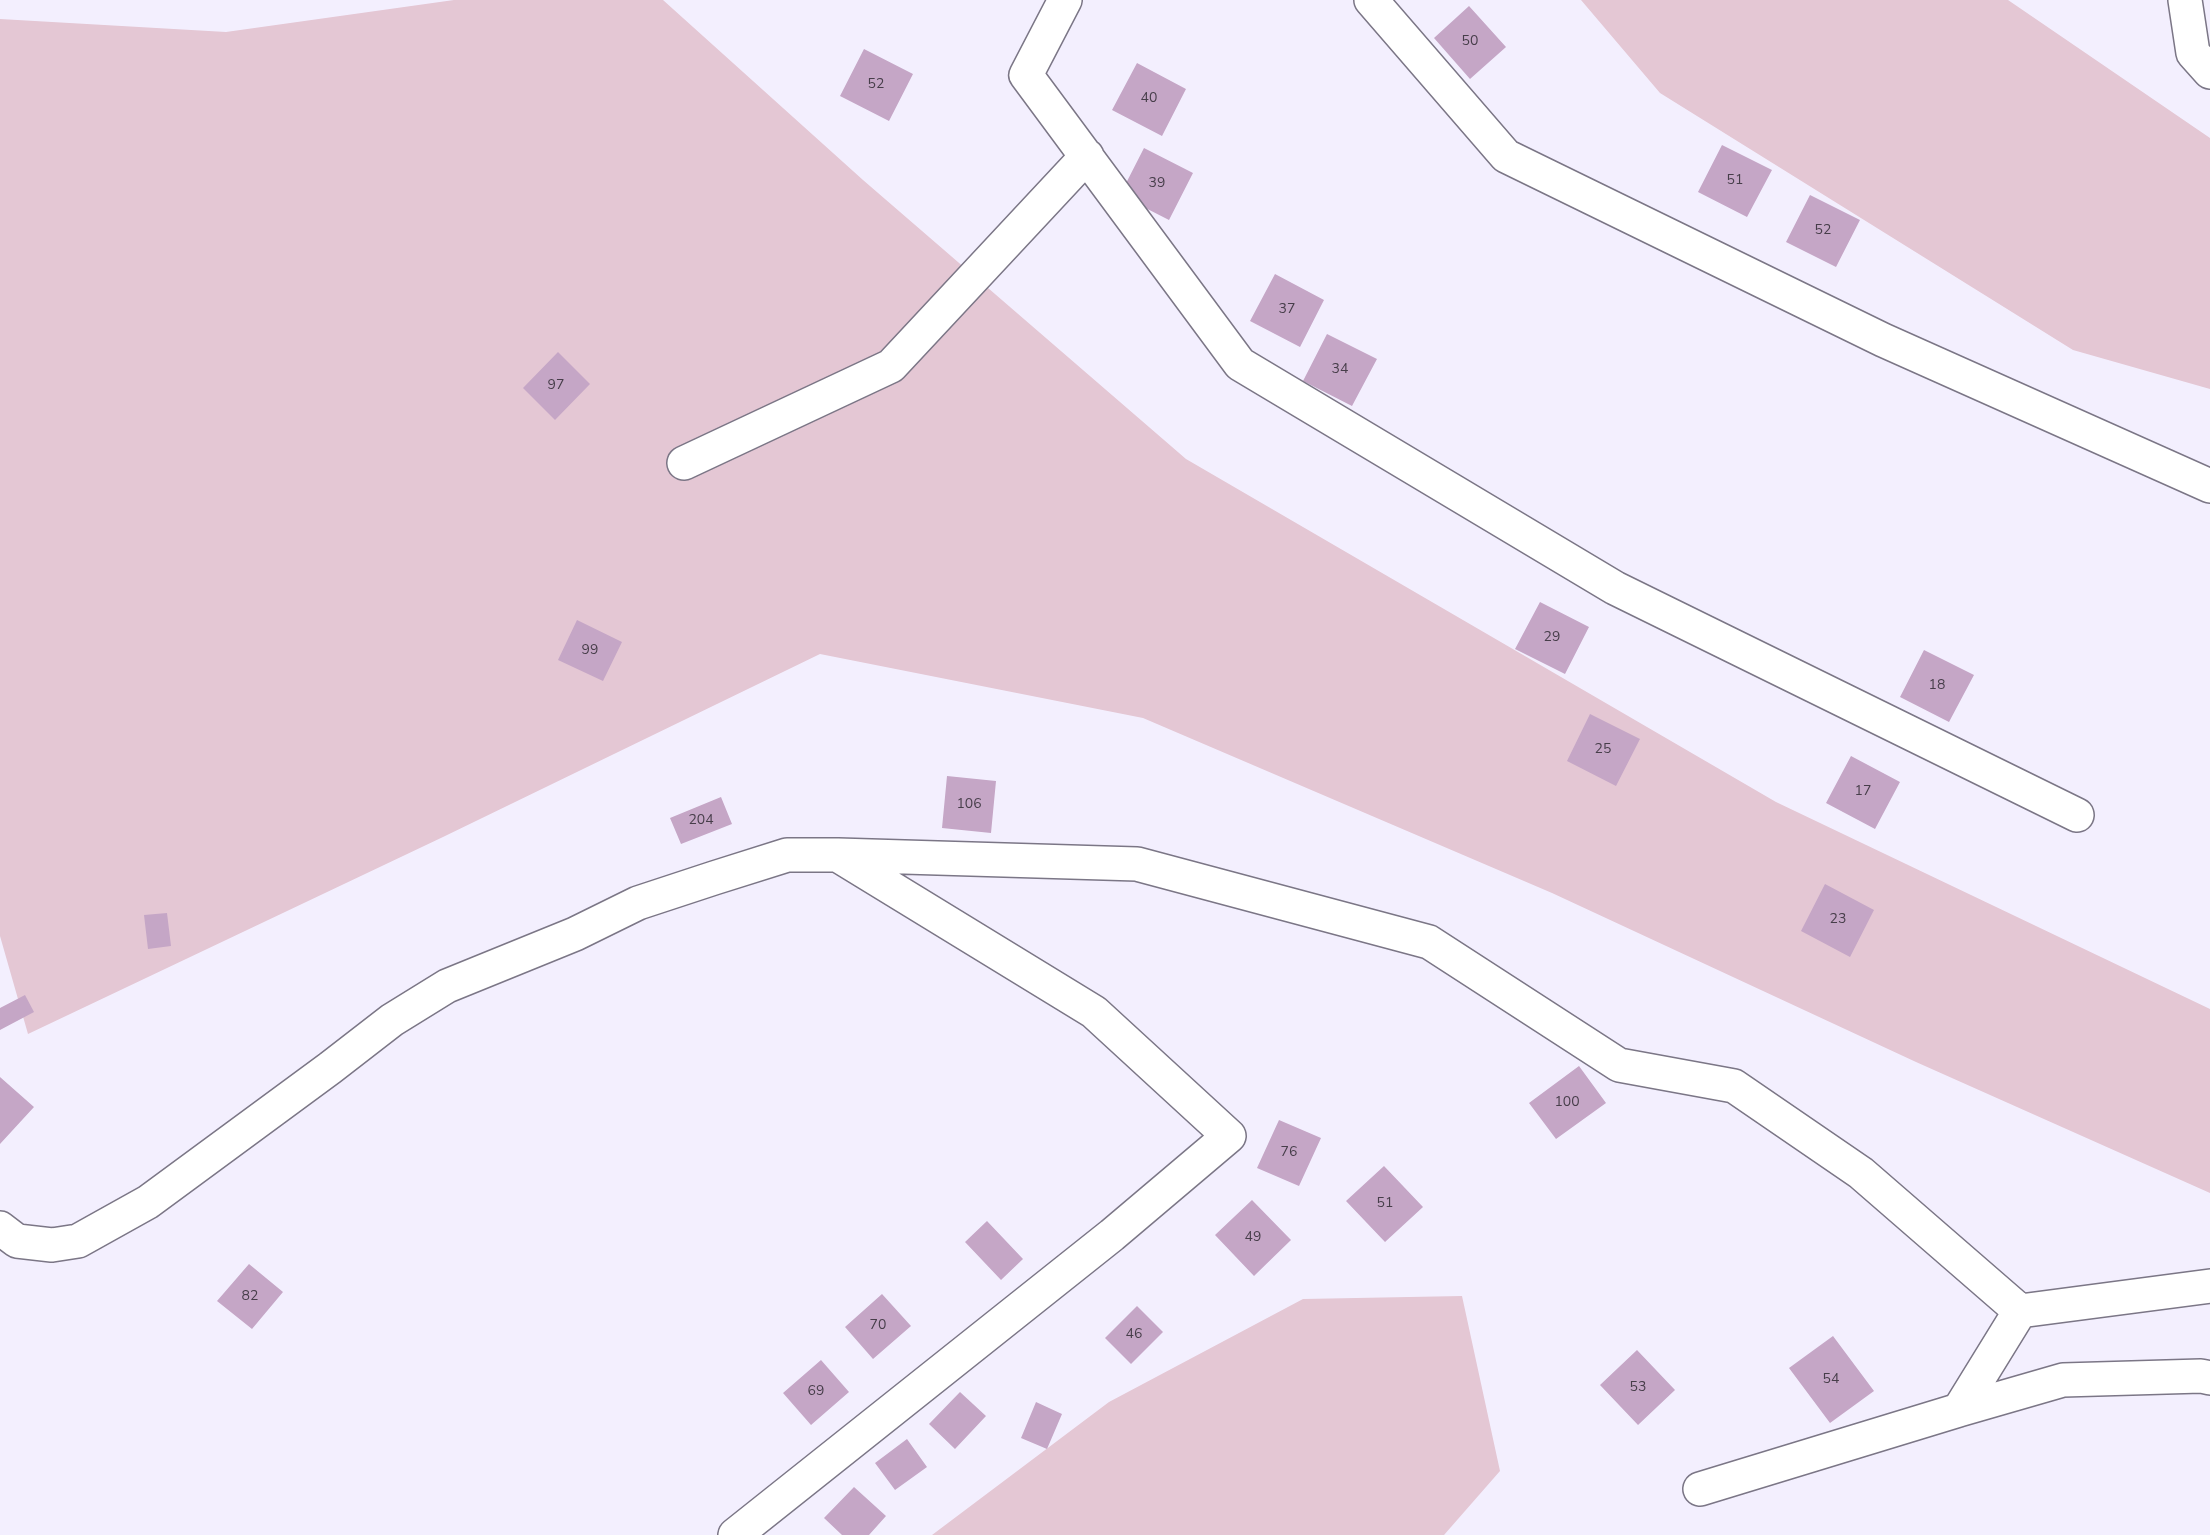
<!DOCTYPE html>
<html>
<head>
<meta charset="utf-8">
<style>
	body { margin:0 }
	canvas { display:block; background:#f3effe }
</style>
</head>
<body>
<canvas width="2210" height="1535"></canvas>
<script>
const context = document.querySelector('canvas').getContext('2d');
context.lineJoin = 'round';
function paint(path, color) { context.fillStyle = color; context.fill(path, 'evenodd'); }
const poly = rows => new Path2D(rows.map(r => 'M' + r).join(''));
function trace(path, color, width, dash) { context.strokeStyle = color; context.lineWidth = width; context.lineCap = dash ? 'butt' : 'round'; context.setLineDash(dash || []); context.stroke(path); }
function write(font, color, halo, rows, align = 'center') {
  context.font = font + ' "Nunito Sans",sans-serif'; context.lineWidth = 5; context.setLineDash([]); context.textBaseline = 'middle'; context.strokeStyle = halo; context.fillStyle = color; for (const [text, x, y, turn = 0] of rows) {
    context.save(); context.translate(x, y); context.rotate((+turn || 0) * Math.PI / 180); context.textAlign = isNaN(turn) ? turn : align; if (halo) context.strokeText(text, 0, 0); context.fillText(text, 0, 0); context.restore();
  }
}
const green = poly([
	[454,0,663,0,863,180,1186,459,1776,802,2210,1009,2210,1193,1916,1062,1552,893,1143,718,820,654,443,837,28,1034,0,936,0,19,226,32],
	[1581,0,2008,0,2210,138,2210,389,2073,350,1660,93],
	[1462,1296,1500,1471,1444,1535,932,1535,1109,1402,1303,1299]
]);
const building = poly([
	[1469,6,1506,47,1470,79,1434,38],
	[864,49,913,74,889,121,840,96],
	[1137,63,1186,89,1162,136,1112,110],
	[1722,145,1772,170,1747,217,1698,192],
	[1144,148,1193,173,1169,220,1120,195],
	[1810,195,1860,220,1836,267,1786,242],
	[1275,274,1324,300,1300,347,1250,321],
	[1327,334,1377,359,1352,406,1303,381],
	[558,352,590,384,555,420,523,388],
	[1540,602,1589,627,1565,674,1515,649],
	[577,620,622,642,603,681,558,660],
	[1924,650,1974,675,1949,722,1900,697],
	[1590,714,1640,739,1616,786,1567,761],
	[1851,756,1900,782,1875,829,1826,803],
	[947,776,996,781,991,833,942,828],
	[721,797,732,824,681,844,670,818],
	[1825,884,1874,910,1850,957,1801,931],
	[167,913,171,946,148,949,144,915],
	[25,995,34,1012,0,1030,0,1008],
	[1579,1066,1606,1103,1556,1139,1529,1103],
	[0,1077,34,1107,0,1144],
	[1279,1120,1321,1138,1299,1186,1257,1168],
	[1384,1166,1423,1207,1385,1242,1346,1201],
	[1252,1200,1291,1240,1254,1276,1215,1235],
	[987,1221,1023,1259,1001,1280,965,1242],
	[249,1264,283,1292,252,1329,217,1301],
	[882,1294,911,1326,873,1359,845,1327],
	[1137,1306,1163,1332,1131,1364,1105,1338],
	[1833,1336,1874,1391,1830,1423,1789,1368],
	[1637,1350,1675,1390,1638,1425,1600,1385],
	[821,1360,849,1392,811,1425,783,1393],
	[960,1392,986,1416,955,1449,929,1424],
	[1036,1402,1062,1414,1047,1449,1021,1438],
	[907,1439,927,1467,895,1490,875,1463],
	[854,1487,886,1516,869,1535,842,1535,824,1518]
]);
const minor = poly([
	[1065,0,1026,75,1240,364,1615,588,2077,815],
	[1371,0,1506,156,1883,340,2210,486],
	[2185,0,2193,53,2210,72],
	[684,463,891,366,1087,156],
	[0,1228,17,1241,52,1245,78,1241,148,1202,330,1068,392,1020,447,986,575,934,638,903,714,878,787,855,838,855,1137,864,1429,942,1619,1065,1734,1086,1861,1173,2020,1311,2210,1286],
	[1959,1410,2063,1380,2201,1376,2210,1378],
	[1700,1489,1959,1410,2020,1311],
	[735,1535,1112,1235,1229,1136,1094,1012,839,856]
]);
const numberNames = [
	["50",1470,42],
	["52",876,85],
	["40",1149,99],
	["51",1735,181],
	["39",1157,184],
	["52",1823,231],
	["37",1287,310],
	["34",1340,370],
	["97",556,386],
	["29",1552,638],
	["99",590,651],
	["18",1937,686],
	["25",1603,750],
	["17",1863,792],
	["106",969,805],
	["204",701,821],
	["23",1838,920],
	["100",1567,1103],
	["76",1289,1153],
	["51",1385,1204],
	["49",1253,1238],
	["82",250,1297],
	["70",878,1326],
	["46",1134,1335],
	["54",1831,1380],
	["53",1638,1388],
	["69",816,1392]
];
paint(green, '#e4c7d4');
paint(building, '#c5a6c6');
trace(minor, '#7b7686', 36);
trace(minor, '#fff', 33);
write('14px', '#473e4a', null, numberNames);
</script>
</body>
</html>
